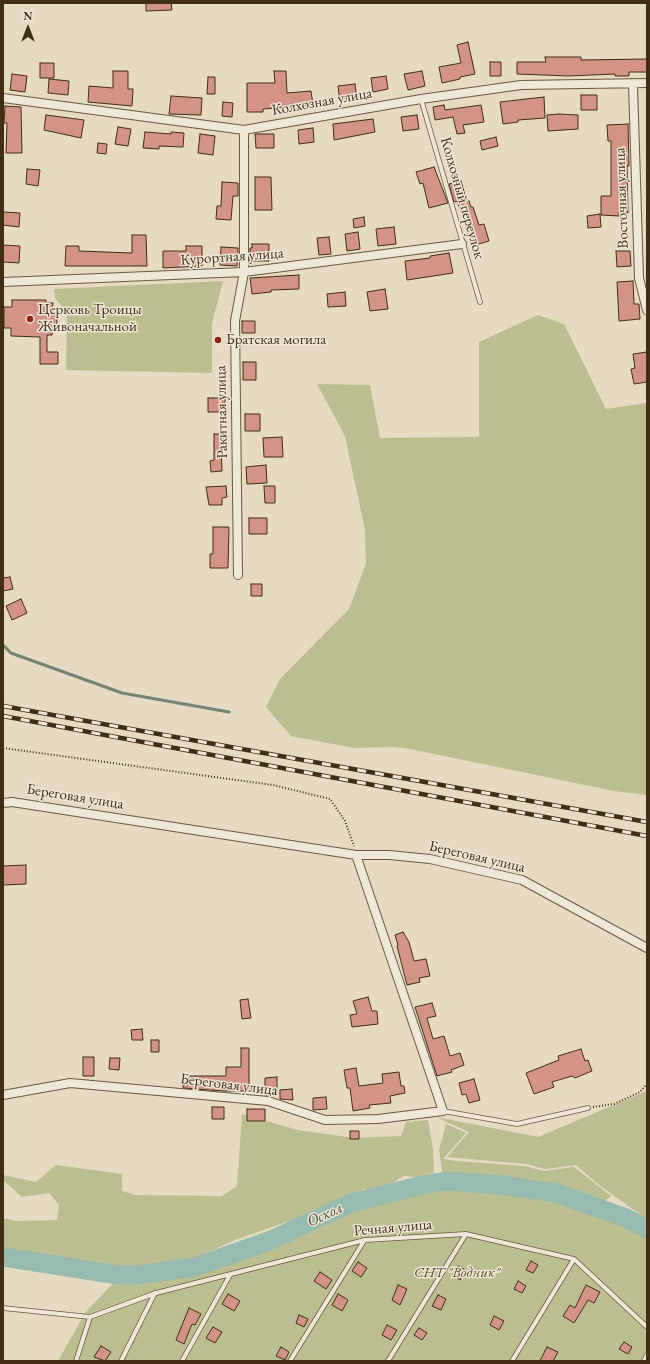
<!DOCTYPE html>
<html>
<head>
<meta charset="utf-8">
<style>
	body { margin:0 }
	#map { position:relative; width:650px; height:1364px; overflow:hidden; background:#e6dac2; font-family:"EB Garamond",serif }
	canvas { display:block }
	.frame { position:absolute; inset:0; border:4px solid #412e15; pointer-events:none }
	.north { position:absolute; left:8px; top:8px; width:40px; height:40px; -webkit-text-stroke:3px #efe7d7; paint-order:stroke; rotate:0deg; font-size:11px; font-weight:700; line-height:16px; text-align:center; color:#412e15 }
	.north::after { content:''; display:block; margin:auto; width:14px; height:18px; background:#412e15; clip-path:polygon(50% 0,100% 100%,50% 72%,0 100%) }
</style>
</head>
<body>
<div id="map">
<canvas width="650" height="1364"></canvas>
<div class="frame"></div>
<div class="north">N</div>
</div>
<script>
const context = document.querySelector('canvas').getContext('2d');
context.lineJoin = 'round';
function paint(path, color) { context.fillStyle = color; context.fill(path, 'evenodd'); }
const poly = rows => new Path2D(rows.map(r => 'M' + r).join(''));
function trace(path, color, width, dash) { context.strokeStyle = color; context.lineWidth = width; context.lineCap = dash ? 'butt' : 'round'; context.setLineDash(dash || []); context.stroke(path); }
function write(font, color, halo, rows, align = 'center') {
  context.font = font + ' "EB Garamond",serif'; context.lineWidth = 3; context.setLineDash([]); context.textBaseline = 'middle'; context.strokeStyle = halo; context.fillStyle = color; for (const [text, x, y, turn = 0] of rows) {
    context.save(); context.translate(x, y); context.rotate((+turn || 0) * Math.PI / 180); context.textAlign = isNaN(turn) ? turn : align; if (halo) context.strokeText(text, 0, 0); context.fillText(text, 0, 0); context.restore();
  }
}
const green = poly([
	[223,281,212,323,212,373,66,370,67,312,55,298,54,289],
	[538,315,564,324,606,409,647,403,647,795,614,791,410,749,394,747,354,748,291,736,266,707,280,679,349,609,366,564,365,530,345,436,317,384,370,385,380,438,479,437,479,342],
	[647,1091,647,1219,599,1185,576,1165,545,1169,526,1164,447,1157,469,1132,436,1117,538,1137],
	[242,1114,298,1130,354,1138,401,1136,406,1122,428,1120,433,1149,434,1173,416,1177,405,1176,398,1179,392,1186,373,1190,364,1189,303,1216,235,1240,198,1257,140,1268,119,1267,3,1249,3,1218,17,1221,57,1220,59,1205,49,1193,22,1197,3,1180,3,1175,36,1182,56,1165,122,1174,122,1191,135,1195,222,1196,237,1186],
	[446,1124,466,1133,443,1159,457,1161,525,1166,543,1171,574,1167,611,1196,602,1204,580,1192,548,1183,504,1177,443,1176,439,1150],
	[445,1186,473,1186,553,1197,597,1211,641,1228,647,1234,647,1361,58,1361,85,1313,118,1278,137,1278,196,1270,273,1244,351,1208]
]);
const stream = poly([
	[3,645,11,653,122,693,229,712]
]);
const river = poly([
	[3,1257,118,1275,137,1275,195,1267,271,1240,351,1203,423,1185,446,1181,502,1185,556,1193,626,1218,647,1229]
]);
const building = poly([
	[146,3,171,3,172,10,146,11,146,3],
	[468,42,475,74,460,77,460,79,442,83,439,67,461,63,457,45,468,42],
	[545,57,581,57,581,60,647,59,647,72,629,72,629,76,615,76,615,74,568,76,517,74,517,62,546,62,545,57],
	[490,62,501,62,501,76,490,76,490,62],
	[40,63,54,63,54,78,40,78,40,63],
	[113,71,128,71,128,89,133,89,132,106,88,102,89,86,113,88,113,71],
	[274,71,286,71,287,93,311,91,313,105,263,109,263,112,247,112,247,83,275,83,274,71],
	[422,71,425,86,408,90,404,74,422,71],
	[12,74,27,76,25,92,10,90,12,74],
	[386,76,388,89,373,92,371,78,386,76],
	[208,77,215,77,215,94,207,94,208,77],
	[49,79,69,81,68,95,48,93,49,79],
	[355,84,357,100,340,102,338,86,355,84],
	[581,95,597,95,597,110,581,110,581,95],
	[171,96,202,98,201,115,169,114,171,96],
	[544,97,545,118,518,120,518,122,503,124,500,102,544,97],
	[223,102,233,103,232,117,222,116,223,102],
	[444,105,445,110,481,105,484,122,463,125,465,133,457,134,453,117,435,120,433,107,444,105],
	[5,106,21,107,22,153,6,153,7,123,4,123,5,106],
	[559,114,578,115,578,129,548,131,547,115,559,114],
	[46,115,84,120,81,138,44,130,46,115],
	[417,115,419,129,403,131,401,117,417,115],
	[373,119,375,132,334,140,333,124,373,119],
	[628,124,629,166,627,166,628,213,619,213,619,216,601,215,601,196,611,196,611,141,608,141,607,125,628,124],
	[118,127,131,129,128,146,115,144,118,127],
	[313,128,314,142,299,144,298,130,313,128],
	[145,132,171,134,171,132,184,133,183,147,159,146,159,149,143,148,145,132],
	[200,134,215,136,213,155,198,153,200,134],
	[255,134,274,134,274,148,256,148,255,134],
	[496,137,498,146,482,150,480,141,496,137],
	[98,143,107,144,106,154,97,153,98,143],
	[434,167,448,203,429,208,423,183,420,184,416,172,434,167],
	[27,169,40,170,38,186,26,184,27,169],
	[255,177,271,177,272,210,255,210,255,177],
	[461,181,466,199,468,198,471,207,473,207,479,225,484,224,489,241,472,246,463,217,457,201,454,202,449,184,461,181],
	[222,182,238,183,238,196,233,196,231,220,216,219,217,206,221,206,222,182],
	[3,212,20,213,19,227,3,225,3,212],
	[600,214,601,227,588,228,587,216,600,214],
	[364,217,365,226,354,228,353,219,364,217],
	[394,227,396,244,378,246,376,229,394,227],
	[358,232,360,249,347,251,345,234,358,232],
	[132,235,146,235,147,266,65,266,66,246,79,246,79,251,132,253,132,235],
	[329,237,331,254,319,255,317,238,329,237],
	[252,244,269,244,269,261,250,261,250,248,252,248,252,244],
	[3,245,20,246,19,263,3,262,3,245],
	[186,246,202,246,202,266,163,268,163,251,186,251,186,246],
	[221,247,238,248,237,266,220,265,221,247],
	[616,251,630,251,631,266,617,267,616,251],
	[449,253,453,273,407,280,405,261,430,258,430,256,449,253],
	[299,275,299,289,271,290,271,292,252,294,250,278,299,275],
	[633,281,634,304,639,304,640,319,619,321,617,282,633,281],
	[385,289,388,309,370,311,367,292,385,289],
	[345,292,346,306,328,307,327,294,345,292],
	[12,300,46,300,46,303,53,303,52,311,57,311,57,329,53,329,52,335,47,335,47,352,58,352,58,364,40,364,40,337,11,336,11,328,4,328,4,307,12,307,12,300],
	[242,321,255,321,255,333,242,333,242,321],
	[647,352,647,382,634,384,631,369,635,368,633,354,647,352],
	[243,362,256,362,256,380,243,380,243,362],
	[208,398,225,398,225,412,208,412,208,398],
	[245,414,260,414,260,431,245,431,245,414],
	[214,434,226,434,226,446,221,446,222,471,211,472,210,461,214,460,214,434],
	[282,437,283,457,264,457,263,438,282,437],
	[266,465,267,483,247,484,246,467,266,465],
	[226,486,227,497,222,498,222,505,209,505,206,487,226,486],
	[264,486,275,486,275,503,265,503,264,486],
	[249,518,267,518,267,534,249,534,249,518],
	[213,527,229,527,228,568,210,568,210,554,213,554,213,527],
	[10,577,13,589,3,591,3,578,10,577],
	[251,584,262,584,262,596,251,596,251,584],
	[21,599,27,613,12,620,6,606,21,599],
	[26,865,26,884,3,885,3,866,26,865],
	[403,932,409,942,414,961,426,959,430,976,419,978,420,982,407,985,397,946,398,945,395,935,403,932],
	[368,997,372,1011,377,1011,378,1024,352,1027,350,1015,357,1014,353,1001,368,997],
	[248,999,251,1018,242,1019,240,1000,248,999],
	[432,1003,436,1016,427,1018,433,1039,444,1036,450,1056,460,1053,464,1065,451,1070,452,1072,437,1076,415,1007,432,1003],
	[142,1029,143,1040,132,1040,131,1030,142,1029],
	[151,1040,159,1040,159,1052,151,1052,151,1040],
	[241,1048,249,1048,249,1091,223,1091,183,1088,183,1081,188,1081,188,1076,226,1076,226,1067,241,1067,241,1048],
	[581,1049,585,1061,588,1060,592,1071,575,1078,572,1076,552,1082,554,1087,534,1094,526,1073,559,1060,558,1056,581,1049],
	[83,1057,94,1057,94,1076,83,1076,83,1057],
	[110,1058,120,1058,119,1070,109,1069,110,1058],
	[356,1068,359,1086,383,1083,382,1074,399,1072,401,1086,404,1086,405,1093,390,1096,391,1103,369,1105,370,1108,353,1111,350,1088,347,1088,344,1070,356,1068],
	[277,1077,277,1095,265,1095,265,1078,277,1077],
	[474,1079,480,1100,469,1103,466,1094,462,1095,459,1083,474,1079],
	[292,1089,293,1100,280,1099,280,1090,292,1089],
	[326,1097,327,1109,313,1110,313,1098,326,1097],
	[212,1107,224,1107,224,1119,212,1119,212,1107],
	[247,1109,265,1109,265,1121,247,1121,247,1109],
	[350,1131,359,1131,359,1139,350,1139,350,1131],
	[531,1261,538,1265,533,1273,526,1270,531,1261],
	[358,1262,367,1268,361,1277,352,1271,358,1262],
	[458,1266,465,1270,460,1280,453,1275,458,1266],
	[320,1272,332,1280,326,1289,314,1281,320,1272],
	[518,1281,526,1286,522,1293,514,1289,518,1281],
	[398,1285,407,1289,400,1305,392,1300,398,1285],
	[586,1285,600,1292,594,1303,588,1300,574,1323,563,1316,570,1305,575,1308,586,1285],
	[228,1294,240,1301,234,1311,222,1304,228,1294],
	[338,1294,348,1300,342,1311,332,1305,338,1294],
	[438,1295,446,1299,441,1310,432,1306,438,1295],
	[189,1308,201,1314,195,1325,192,1324,184,1344,176,1340,189,1308],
	[299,1315,308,1319,304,1327,296,1323,299,1315],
	[494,1316,504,1321,499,1330,490,1325,494,1316],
	[387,1325,397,1330,391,1340,382,1335,387,1325],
	[213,1327,222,1332,215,1343,206,1338,213,1327],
	[419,1328,427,1333,422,1340,414,1335,419,1328],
	[624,1342,632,1347,628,1354,619,1349,624,1342],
	[101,1346,111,1352,105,1361,94,1357,101,1346],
	[281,1347,289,1352,285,1360,276,1356,281,1347],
	[547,1347,558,1352,553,1361,540,1361,547,1347]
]);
const path = poly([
	[3,748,273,785,330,799,345,821,354,846],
	[593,1107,614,1104,640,1092,647,1084]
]);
const service = poly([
	[421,99,480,302],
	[443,1111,517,1124,588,1108],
	[3,1308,90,1317,156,1293,365,1240,466,1234,574,1259,647,1327],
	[76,1361,90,1317],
	[121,1361,155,1293],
	[182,1361,230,1275],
	[290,1361,364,1241],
	[388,1361,466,1234],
	[512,1361,574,1259],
	[644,1361,647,1355]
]);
const minor = poly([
	[633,85,639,278,647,310],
	[3,98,244,130,421,99,521,85,647,83],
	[3,282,244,272,462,244],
	[238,575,235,321,244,272,244,130],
	[3,803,12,802,356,855,389,855,430,859,522,880,647,948],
	[3,1095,70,1083,268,1101,325,1120,378,1119,443,1111,356,855]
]);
const rail = poly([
	[3,706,647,822],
	[3,716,647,836]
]);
const markers = [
	[30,319,4,"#8f2418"],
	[218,340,4,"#8f2418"]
];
const streetNames = [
	["Колхозная улица",322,102,-10],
	["Колхозный переулок",462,198,74],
	["Восточная улица",622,198,-92],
	["Курортная улица",232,257,-4],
	["Ракитная улица",222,412,-91],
	["Береговая улица",75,797,9],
	["Береговая улица",477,857,13],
	["Береговая улица",229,1085,7],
	["Речная улица",393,1228,-5]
];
const poiNames = [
	["Церковь Троицы",38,310],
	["Живоначальной",38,327],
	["Братская могила",226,340]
];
const parkNames = [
	["СНТ \"Водник\"",457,1273]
];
const waterNames = [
	["Оскол",325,1215,-25]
];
paint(green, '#bbbe8f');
trace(stream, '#758372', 3);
trace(river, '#97bbb0', 19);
paint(building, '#d39386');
trace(building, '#412e15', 1);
trace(service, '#6a5940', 5.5);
trace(minor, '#6a5940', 10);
trace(path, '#412e15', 2, [1, 2]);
trace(service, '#efe7d7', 4);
trace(minor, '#efe7d7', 8);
trace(rail, '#412e15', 4.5);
trace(rail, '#efe7d7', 3, [9]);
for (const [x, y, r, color] of markers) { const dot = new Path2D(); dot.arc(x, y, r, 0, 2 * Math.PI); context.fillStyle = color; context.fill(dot); trace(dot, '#efe7d7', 1.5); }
write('15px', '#412e15', '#efe7d7', streetNames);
write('15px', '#412e15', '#efe7d7', poiNames, 'left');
write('italic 15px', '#594b2d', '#efe7d7', parkNames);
write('italic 16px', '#524a34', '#efe7d7', waterNames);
</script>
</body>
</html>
